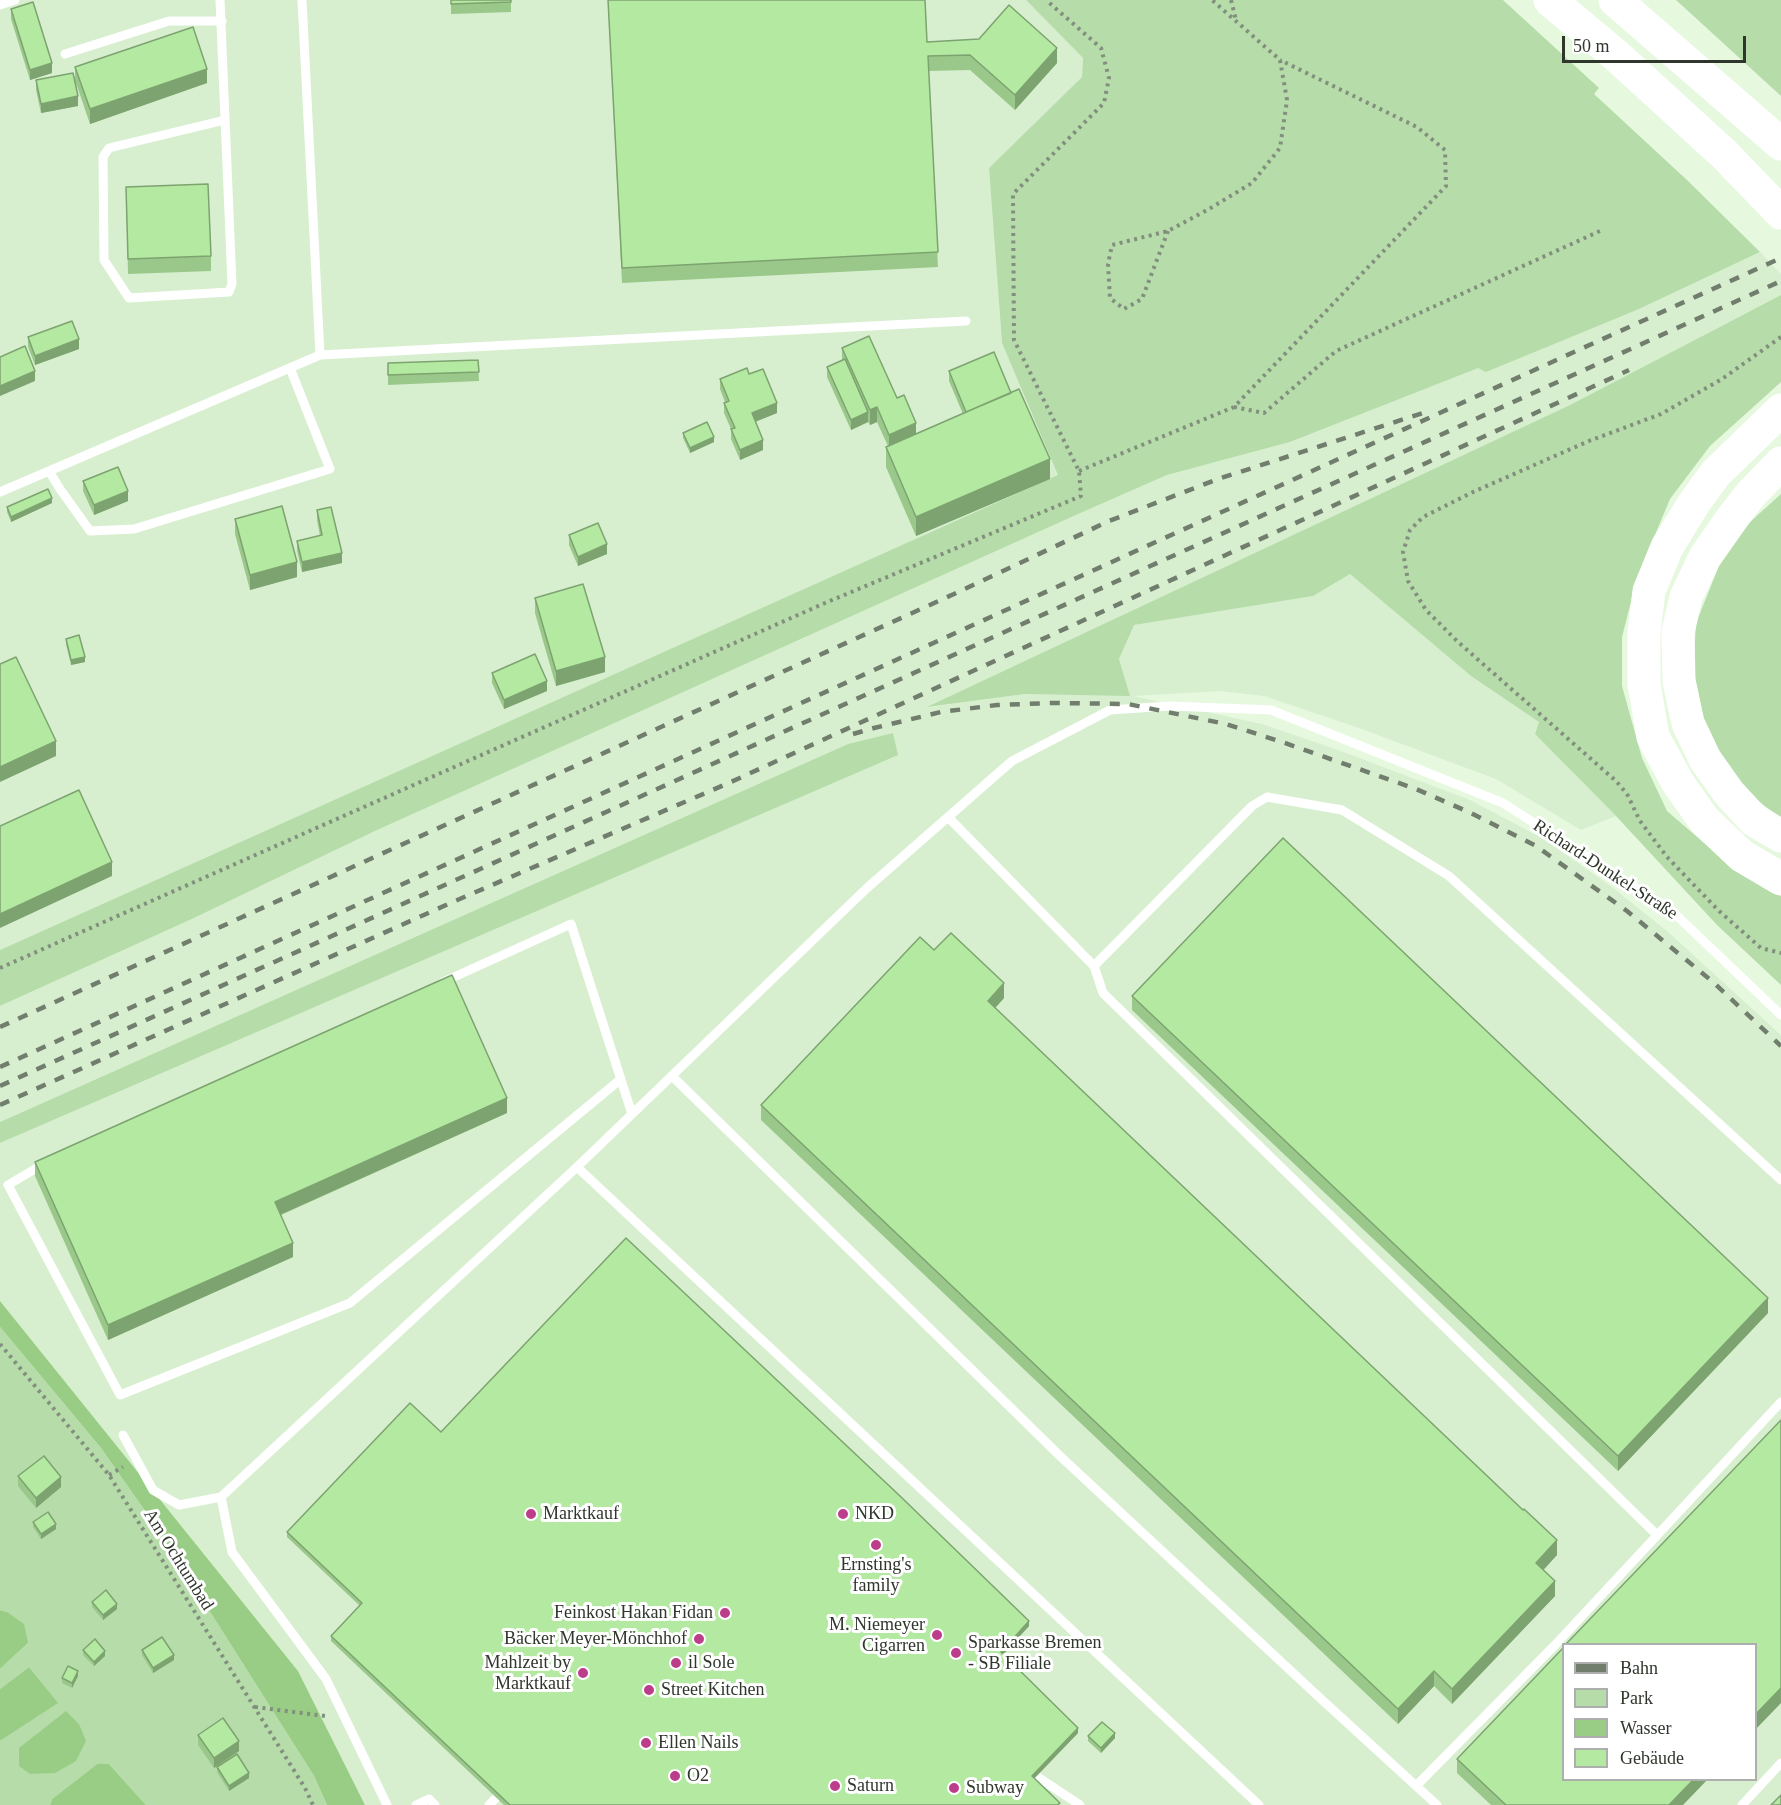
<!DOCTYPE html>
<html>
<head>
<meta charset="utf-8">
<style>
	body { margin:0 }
	#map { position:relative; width:1781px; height:1805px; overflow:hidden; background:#e6f9df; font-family:"Times New Roman",serif }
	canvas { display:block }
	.legend { position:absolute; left:1562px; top:1643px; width:195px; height:138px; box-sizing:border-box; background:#fff; border:2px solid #acafab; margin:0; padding:8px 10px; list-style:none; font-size:18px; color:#2f362c }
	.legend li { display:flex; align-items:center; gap:12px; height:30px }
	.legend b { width:30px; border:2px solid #acafab }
	.scale { position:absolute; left:1562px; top:36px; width:184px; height:27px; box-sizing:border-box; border:3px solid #2f362c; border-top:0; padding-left:8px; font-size:18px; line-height:21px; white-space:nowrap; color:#2f362c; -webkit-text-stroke:4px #fff; paint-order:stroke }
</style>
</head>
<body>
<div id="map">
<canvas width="1781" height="1805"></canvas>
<ul class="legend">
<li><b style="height:8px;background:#717d6d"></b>Bahn</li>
<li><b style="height:16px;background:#b6dca9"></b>Park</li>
<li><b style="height:16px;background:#99cd86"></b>Wasser</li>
<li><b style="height:16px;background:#b3e9a0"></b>Gebäude</li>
</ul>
<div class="scale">50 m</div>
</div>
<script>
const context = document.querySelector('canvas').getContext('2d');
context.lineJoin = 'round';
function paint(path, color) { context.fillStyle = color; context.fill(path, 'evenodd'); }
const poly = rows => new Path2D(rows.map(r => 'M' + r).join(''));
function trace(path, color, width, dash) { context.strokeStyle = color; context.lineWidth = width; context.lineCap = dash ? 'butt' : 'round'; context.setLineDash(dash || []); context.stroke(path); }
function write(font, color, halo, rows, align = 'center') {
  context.font = font + ' "Times New Roman",serif'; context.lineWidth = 6; context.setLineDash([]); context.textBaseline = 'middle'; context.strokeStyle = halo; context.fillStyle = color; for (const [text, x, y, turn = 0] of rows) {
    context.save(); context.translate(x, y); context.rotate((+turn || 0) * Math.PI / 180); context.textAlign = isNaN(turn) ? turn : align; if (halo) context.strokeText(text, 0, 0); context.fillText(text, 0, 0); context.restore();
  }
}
const built = poly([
	[0,0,1026,0,1083,58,1082,77,989,168,1002,343,1059,475,0,950],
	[1760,252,1781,274,1781,295,1570,405,930,707,1025,694,1129,695,1119,659,1133,625,1312,596,1350,574,1471,676,1540,722,1535,734,1616,816,1581,830,1496,779,1359,728,1264,696,1220,691,1133,696,1262,724,1341,751,1470,800,1544,839,1612,887,1667,931,1781,1035,1781,1805,365,1805,298,1671,0,1301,0,1143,897,755,893,733,848,744,0,1122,0,1006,194,918,375,831,1076,515,1167,475,1290,442,1478,367,1639,309],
	[1564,1644,1756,1644,1756,1780,1564,1780]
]);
const green = poly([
	[1026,0,1503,0,1599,88,1594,94,1687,180,1760,252,1639,309,1486,372,1478,368,1290,442,1167,475,1076,515,375,831,194,918,0,1006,0,950,1058,475,1002,343,989,168,1082,77,1083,58],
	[1676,0,1781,0,1781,96],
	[1781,295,1781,382,1710,446,1670,499,1637,578,1622,637,1622,686,1642,758,1667,811,1733,868,1781,896,1781,985,1717,925,1616,816,1535,734,1539,722,1471,676,1350,574,1313,596,1134,625,1119,659,1130,696,1025,694,927,707,1570,405],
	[1781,494,1781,818,1750,795,1729,772,1704,720,1695,677,1694,657,1696,623,1719,566,1750,522],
	[893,733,898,755,0,1143,0,1122,848,744],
	[0,1327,101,1448,157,1528,314,1776,327,1805,146,1805,109,1764,97,1764,52,1799,50,1805,0,1805,0,1741,57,1703,29,1667,0,1689,0,1669,28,1643,7,1612,0,1610]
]);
const forest = poly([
	[0,1301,298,1671,365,1805,327,1805,314,1776,157,1528,101,1448,0,1327]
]);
const water = poly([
	[0,1610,7,1612,24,1624,28,1643,0,1669],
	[29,1667,58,1703,0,1741,0,1689],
	[66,1711,79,1724,86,1741,76,1761,55,1773,30,1774,19,1766,19,1748],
	[97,1764,109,1764,146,1805,50,1805,52,1799]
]);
const path = poly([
	[1231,0,1236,20],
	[1168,231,1142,299,1124,309,1110,298,1108,264,1112,245,1168,231,1209,209,1252,183,1280,148,1287,100,1280,60,1212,0],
	[1781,337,1722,379,1661,414,1589,441,1473,492,1423,517,1410,530,1403,552,1408,581,1426,610,1458,642,1616,781,1627,794,1640,821,1667,857,1719,911,1761,948,1781,953],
	[1234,407,1264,413,1336,351,1600,231],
	[1079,471,1234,407,1446,186,1445,150,1417,127,1280,60],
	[0,968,825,603,1081,496,1079,471,1014,340,1013,194,1104,103,1109,78,1101,48,1046,0],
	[0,1344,109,1475,305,1788,313,1805],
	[109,1475,123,1467],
	[255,1707,325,1716]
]);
const service = poly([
	[220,0,232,284,229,292,129,298,104,260,103,157,109,148,225,120],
	[302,0,320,355],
	[0,5,15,0],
	[65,54,169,21,222,21],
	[49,471,60,489,90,531,134,529,330,469,290,368],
	[0,492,320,355,966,321],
	[948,817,1094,966,1103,993,1657,1535],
	[1094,966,1252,806,1267,797,1342,810,1449,876,1781,1180],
	[443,982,571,924,632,1114],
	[672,1076,1060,1456,1320,1698,1437,1805],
	[45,1163,8,1185,120,1395,350,1303,621,1079],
	[577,1167,1259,1805],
	[123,1435,153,1490,179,1505,221,1497,577,1167,867,888,1012,761,1110,710,1169,706,1271,710,1503,803,1673,912,1781,1015],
	[221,1497,232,1552,326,1679,387,1805],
	[1027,1770,1080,1805],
	[1416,1786,1556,1644,1781,1402],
	[416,1805,429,1799,435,1805],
	[489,1805,496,1798],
	[1742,1805,1781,1763]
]);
const motorway = poly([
	[1550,0,1619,58,1724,154,1781,213],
	[1615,0,1781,144],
	[1781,410,1716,473,1694,503,1667,547,1649,591,1644,632,1644,684,1653,737,1678,783,1704,820,1742,856,1781,879],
	[1781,463,1751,494,1733,517,1705,557,1686,597,1678,632,1679,681,1688,723,1705,759,1729,793,1754,820,1781,836]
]);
const rail = poly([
	[853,734,874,728,941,712,997,705,1053,703,1128,704,1226,724,1282,742,1416,789,1471,813,1536,846,1627,911,1713,982,1781,1046],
	[0,1027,954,594,1109,521,1218,479,1426,412],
	[0,1067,1781,258],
	[0,1086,1781,281],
	[0,1105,455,901,731,782,1629,370]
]);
const wall = poly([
	[451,0,511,2,511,12,451,14],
	[608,0,925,0,927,42,1057,63,1015,110,970,70,928,71,938,267,622,283],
	[11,9,52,73,30,80,11,19],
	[75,67,207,83,90,124,76,83,78,106,41,113,36,90,36,80,75,81],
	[126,187,211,256,211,271,128,274],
	[28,337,79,349,35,365,28,347],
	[842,348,897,398,916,434,963,414,949,381,949,371,1011,393,1050,479,916,536,886,467,886,447,888,446,877,422,870,425,868,422,851,430,827,377,827,367,842,360],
	[478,360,479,381,388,385,388,363],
	[749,374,777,413,755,422,763,450,740,460,731,439,731,429,724,413,724,403,725,402,720,389,720,379],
	[683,433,714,442,690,453,683,438],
	[83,481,128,501,94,515,83,491],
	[52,503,11,522,7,512,7,507],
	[317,510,342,563,302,572,297,551,297,541,320,536,317,520],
	[235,519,297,577,250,590,235,534],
	[569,535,607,554,578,566,569,545],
	[535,598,605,672,556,686,535,613],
	[66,639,85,662,71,665,66,644],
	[492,673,547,691,504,709,492,683],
	[934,950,1004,998,995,1008,1557,1555,1543,1570,1555,1596,1452,1704,1434,1686,1398,1724,761,1120,761,1105],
	[1132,996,1768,1313,1618,1471,1132,1010],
	[507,1113,281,1215,293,1257,108,1340,35,1176,35,1162],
	[441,1432,1029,1626,1003,1654,1078,1733,1034,1778,1060,1805,504,1805,331,1641,331,1636,360,1606,287,1537,287,1532],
	[18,1476,61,1487,36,1508,18,1486],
	[33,1522,56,1529,41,1539,33,1527],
	[92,1602,117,1609,103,1620,92,1607],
	[83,1650,105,1656,94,1666,83,1655],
	[142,1650,174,1660,153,1673,142,1655],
	[78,1676,72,1688,62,1683,62,1678],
	[198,1735,239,1751,214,1768,198,1745],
	[1088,1736,1115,1738,1101,1753,1088,1741],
	[1457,1759,1683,1805,1491,1805,1457,1773],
	[217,1767,249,1778,229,1791,217,1772]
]);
const shadedWall = poly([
	[1057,48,1057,63,1015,110,1015,95],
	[52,63,52,73,30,80,30,70],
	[207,69,207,83,90,124,90,109],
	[78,96,78,106,41,113,41,104],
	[79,339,79,349,35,365,35,356],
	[35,371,35,381,0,396,0,386],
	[777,403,777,413,752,423,752,413],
	[877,407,877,422,870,425,870,410],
	[868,412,868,422,851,430,851,420],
	[916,423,916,437,889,450,889,435],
	[714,437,714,442,690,453,690,448],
	[763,440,763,450,740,460,740,450],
	[1050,459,1050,479,916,536,916,517],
	[128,491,128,501,94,515,94,505],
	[52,498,52,503,11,522,11,517],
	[607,544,607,554,578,566,578,557],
	[342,553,342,563,302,572,302,562],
	[297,562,297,577,250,590,250,575],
	[85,657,85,662,71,665,71,660],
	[605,657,605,672,556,686,556,671],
	[547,681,547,691,504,709,504,700],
	[56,741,56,756,0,782,0,767],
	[112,862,112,876,0,928,0,914],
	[1004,983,1004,998,988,1016,988,1001],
	[507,1098,507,1113,275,1217,275,1202],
	[293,1243,293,1257,108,1340,108,1325],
	[1768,1298,1768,1313,1618,1471,1618,1456],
	[61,1477,61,1487,36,1508,36,1498],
	[56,1524,56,1529,41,1539,41,1534],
	[1557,1540,1557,1555,1536,1578,1536,1563],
	[1555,1581,1555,1596,1452,1704,1452,1689],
	[117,1604,117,1609,103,1620,103,1615],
	[1029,1621,1029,1626,1001,1657,1001,1652],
	[105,1651,105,1656,94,1666,94,1662],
	[174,1655,174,1660,153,1673,153,1668],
	[78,1671,78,1676,72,1688,72,1683],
	[1434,1671,1434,1686,1398,1724,1398,1709],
	[1781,1688,1781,1703,1755,1730,1755,1715],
	[1078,1728,1078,1733,1032,1781,1032,1776],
	[1115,1733,1115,1738,1101,1753,1101,1748],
	[239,1741,239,1751,214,1768,214,1758],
	[249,1773,249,1778,229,1791,229,1786],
	[1694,1779,1708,1779,1683,1805,1669,1805]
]);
const building = poly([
	[451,0,511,0,511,2,451,4,451,0],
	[608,0,925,0,927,42,979,39,1009,5,1057,48,1015,95,970,55,928,56,938,252,622,268,608,0],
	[33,2,52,63,30,70,11,9,33,2],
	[193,27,207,69,90,109,75,67,193,27],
	[73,73,78,96,41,104,36,80,73,73],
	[208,184,211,256,128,259,126,187,208,184],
	[72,321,79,339,35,356,28,337,72,321],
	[869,336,897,398,904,395,916,423,889,435,877,407,870,410,842,348,869,336],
	[25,346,35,371,0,386,0,357,25,346],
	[994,352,1011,393,966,412,949,371,994,352],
	[845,359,868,412,851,420,827,367,845,359],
	[478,360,479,372,388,375,388,363,478,360],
	[747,368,749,374,763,369,777,403,752,413,763,440,740,450,731,429,735,428,724,403,729,401,720,379,747,368],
	[1019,389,1050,459,916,517,886,447,1019,389],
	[707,422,714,437,690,448,683,433,707,422],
	[118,467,128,491,94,505,83,481,118,467],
	[48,489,52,498,11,517,7,507,48,489],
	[282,506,297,562,250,575,235,519,282,506],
	[331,507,342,553,302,562,297,541,322,535,317,510,331,507],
	[598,523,607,544,578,557,569,535,598,523],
	[583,584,605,657,556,671,535,598,583,584],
	[79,635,85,657,71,660,66,639,79,635],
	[535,654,547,681,504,700,492,673,535,654],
	[16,657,56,741,0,767,0,664,16,657],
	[79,790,112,862,0,914,0,826,79,790],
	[1283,838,1768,1298,1618,1456,1132,996,1283,838],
	[951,933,1004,983,988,1001,1523,1510,1524,1509,1557,1540,1536,1563,1555,1581,1452,1689,1434,1671,1398,1709,761,1105,920,937,934,950,951,933],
	[452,975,507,1098,275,1202,293,1243,108,1325,35,1162,452,975],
	[626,1238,900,1496,1029,1621,1001,1652,1078,1728,1032,1776,1060,1803,1057,1805,510,1805,331,1636,362,1603,287,1532,410,1403,441,1432,626,1238],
	[1781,1420,1781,1688,1755,1715,1755,1644,1566,1644,1781,1420],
	[44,1456,61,1477,36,1498,18,1476,44,1456],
	[48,1512,56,1524,41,1534,33,1522,48,1512],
	[106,1590,117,1604,103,1615,92,1602,106,1590],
	[162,1637,174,1655,153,1668,142,1650,162,1637],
	[95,1639,105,1651,94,1662,83,1650,95,1639],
	[1563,1648,1563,1779,1694,1779,1669,1805,1506,1805,1457,1759,1563,1648],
	[68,1666,78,1671,72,1683,62,1678,68,1666],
	[223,1718,239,1741,214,1758,198,1735,223,1718],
	[1102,1722,1115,1733,1101,1748,1088,1736,1102,1722],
	[237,1754,249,1773,229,1786,217,1767,237,1754],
	[1781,1795,1781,1805,1771,1805,1781,1795]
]);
const markers = [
	[531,1514,6,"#bc3d89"],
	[843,1514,6,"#bc3d89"],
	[876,1545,6,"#bc3d89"],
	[725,1613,6,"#bc3d89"],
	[937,1635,6,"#bc3d89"],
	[699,1639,6,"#bc3d89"],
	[956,1653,6,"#bc3d89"],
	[676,1663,6,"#bc3d89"],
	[583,1673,6,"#bc3d89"],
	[649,1690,6,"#bc3d89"],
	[646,1743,6,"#bc3d89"],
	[675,1776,6,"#bc3d89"],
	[835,1786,6,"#bc3d89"],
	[954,1788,6,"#bc3d89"]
];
const streetNames = [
	["Richard-Dunkel-Straße",1605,870,33],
	["Am Ochtumbad",178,1560,58]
];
const poiNames = [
	["Marktkauf",543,1514],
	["NKD",855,1514],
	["Ernsting's",876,1565,"center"],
	["family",876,1586,"center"],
	["Feinkost Hakan Fidan",713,1613,"right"],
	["M. Niemeyer",925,1625,"right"],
	["Cigarren",925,1646,"right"],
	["Bäcker Meyer-Mönchhof",687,1639,"right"],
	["Sparkasse Bremen",968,1643],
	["- SB Filiale",968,1664],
	["Mahlzeit by",571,1663,"right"],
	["Marktkauf",571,1684,"right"],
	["il Sole",688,1663],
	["Street Kitchen",661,1690],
	["Ellen Nails",658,1743],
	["O2",687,1776],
	["Saturn",847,1786],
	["Subway",966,1788]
];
paint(built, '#d7efcf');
paint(green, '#b6dca9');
paint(forest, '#99cd85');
paint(water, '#99cd86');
trace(path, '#838f7e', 4, [3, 4.5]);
trace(service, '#fff', 9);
trace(motorway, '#fff', 33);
trace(rail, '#717d6d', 4.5, [10, 10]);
paint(wall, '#9ac88a');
paint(shadedWall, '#7da370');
paint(building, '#b3e9a0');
trace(building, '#7da370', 1.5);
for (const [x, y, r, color] of markers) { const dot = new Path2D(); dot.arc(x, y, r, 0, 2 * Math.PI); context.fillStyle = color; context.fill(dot); trace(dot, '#fff', 2); }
write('18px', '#2f362c', '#fff', streetNames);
write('18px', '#2f362c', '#fff', poiNames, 'left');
</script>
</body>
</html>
